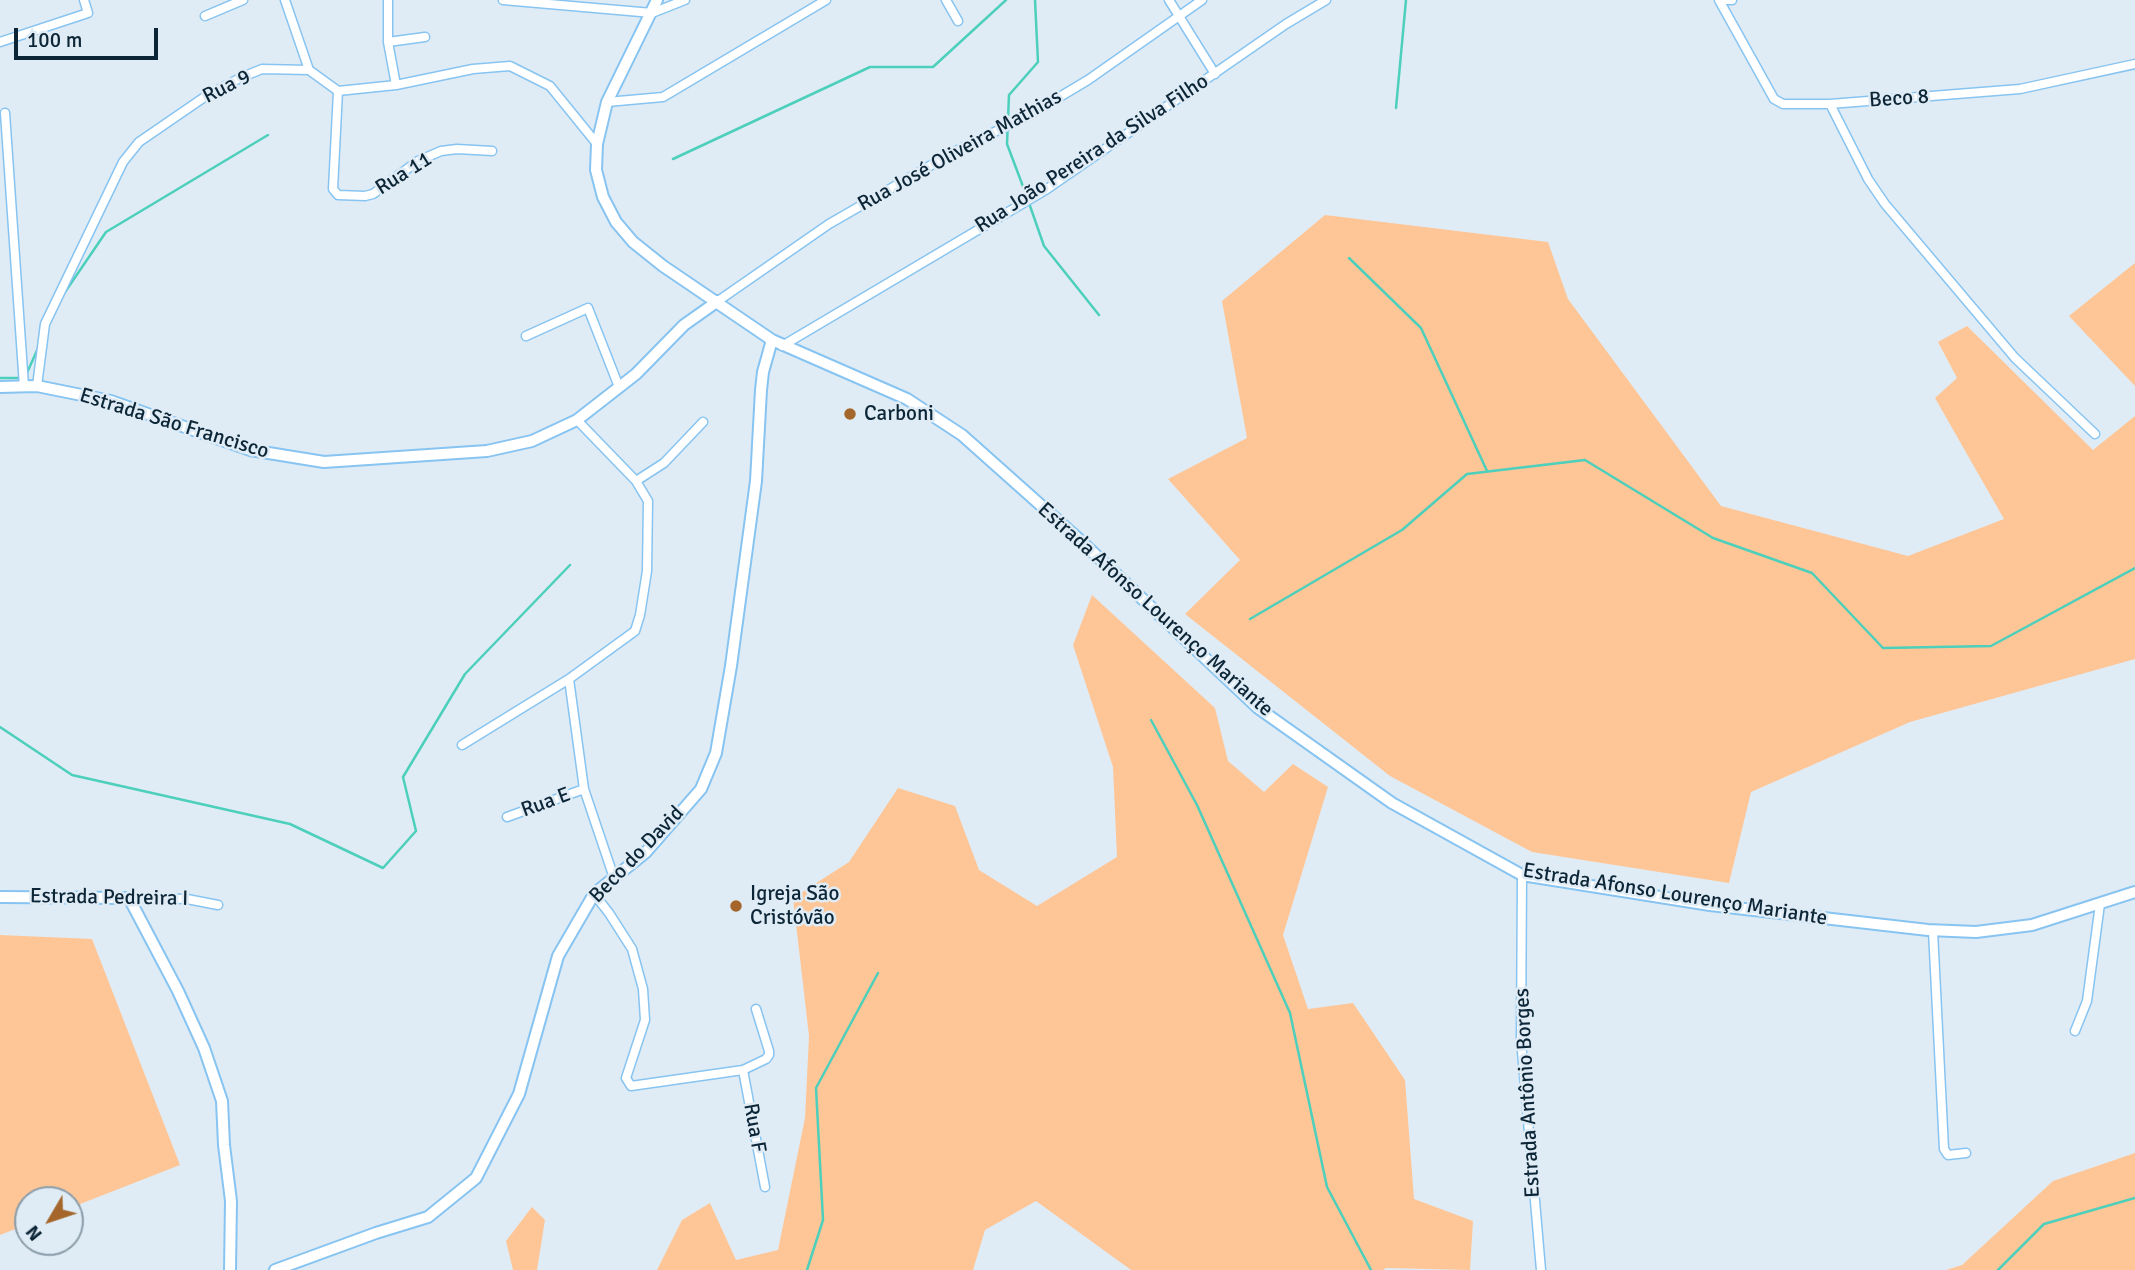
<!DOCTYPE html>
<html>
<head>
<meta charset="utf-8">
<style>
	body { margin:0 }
	#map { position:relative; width:2135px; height:1270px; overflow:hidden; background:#e0ecf5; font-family:Signika,sans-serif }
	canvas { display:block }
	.north { position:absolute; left:14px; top:1186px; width:70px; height:70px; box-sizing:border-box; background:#e0ecf5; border:2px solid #8b9da9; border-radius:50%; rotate:231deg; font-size:19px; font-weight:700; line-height:28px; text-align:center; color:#0c2637 }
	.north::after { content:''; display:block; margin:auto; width:24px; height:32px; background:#a4662b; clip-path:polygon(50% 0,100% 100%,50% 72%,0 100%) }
	.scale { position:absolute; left:14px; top:28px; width:144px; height:32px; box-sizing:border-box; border:4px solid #0c2637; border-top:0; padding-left:9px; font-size:21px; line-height:24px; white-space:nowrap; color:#0c2637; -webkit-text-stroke:5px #e0ecf5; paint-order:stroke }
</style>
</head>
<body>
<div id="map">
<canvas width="2135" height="1270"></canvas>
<div class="north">N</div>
<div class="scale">100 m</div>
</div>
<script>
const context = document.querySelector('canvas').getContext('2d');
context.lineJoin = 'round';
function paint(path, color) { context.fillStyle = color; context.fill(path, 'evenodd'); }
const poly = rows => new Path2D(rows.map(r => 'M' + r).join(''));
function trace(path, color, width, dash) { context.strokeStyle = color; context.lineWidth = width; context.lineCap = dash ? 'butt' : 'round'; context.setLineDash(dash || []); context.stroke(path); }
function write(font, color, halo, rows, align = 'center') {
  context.font = font + ' Signika,sans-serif'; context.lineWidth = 5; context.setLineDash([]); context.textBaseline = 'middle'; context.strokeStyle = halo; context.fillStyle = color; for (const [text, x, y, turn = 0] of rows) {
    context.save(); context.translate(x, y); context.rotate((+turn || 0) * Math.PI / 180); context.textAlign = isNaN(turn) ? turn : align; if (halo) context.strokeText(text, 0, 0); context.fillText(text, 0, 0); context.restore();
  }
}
const green = poly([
	[1325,215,1548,242,1568,299,1721,506,1908,556,2004,519,1935,398,1957,378,1938,342,1967,326,2093,450,2135,416,2135,659,1910,722,1751,792,1729,883,1532,852,1390,776,1185,614,1240,560,1168,479,1247,438,1222,301],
	[2135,263,2135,386,2069,316],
	[1092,595,1215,708,1228,761,1264,792,1293,764,1328,787,1283,935,1308,1009,1353,1003,1405,1080,1414,1199,1473,1221,1470,1270,1386,1268,1383,1270,1131,1270,1036,1201,985,1230,973,1270,657,1270,682,1220,710,1203,736,1260,778,1250,805,1118,809,1036,793,898,849,862,898,788,955,806,979,870,1037,906,1117,857,1113,767,1073,645],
	[0,935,92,939,180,1165,70,1208,70,1200,28,1200,28,1224,0,1235],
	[2135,1153,2135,1270,1946,1270,1962,1265,2053,1181],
	[532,1207,545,1220,537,1270,513,1270,506,1241]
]);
const stream = poly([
	[1396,108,1406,0],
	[673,159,870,67,933,67,1006,0],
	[1027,197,1007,144,1009,95,1038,62,1035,0],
	[1029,203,1044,246,1099,315],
	[1349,258,1421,328,1487,471],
	[63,295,106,232,268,135],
	[26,375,39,346],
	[0,378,21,378],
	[1250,619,1402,530,1467,474,1585,460,1713,538,1812,573,1883,648,1991,646,2135,568],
	[1151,720,1197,805,1290,1013,1327,1187,1371,1270],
	[0,727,72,775,290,824,383,868,416,831,403,777,465,674,570,565],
	[807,1270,823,1220,816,1088,878,973],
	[1998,1270,2044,1224,2135,1198]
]);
const street = poly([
	[285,0,309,70],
	[388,0,388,42,425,37],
	[503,0,652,13,685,0],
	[946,0,958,21],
	[1169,0,1215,74],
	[1719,0,1774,99,1783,104,1830,104,2020,89,2135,64],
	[1719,0,1732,0],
	[205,16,243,0],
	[0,42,88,13,84,0],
	[388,42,396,85],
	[338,91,333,189,338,195,365,196,373,194,418,161,441,151,457,149,492,151],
	[607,102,663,97,826,0],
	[1830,104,1868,179,1885,204,2015,358,2095,434],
	[5,113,24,386],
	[718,301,829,224,954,152,1031,114,1088,80,1202,0],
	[526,336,588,308,619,387],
	[782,346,1047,189,1286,24,1326,0],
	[37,386,45,324,123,162,139,142,206,96,240,78,262,69,309,70,338,91,396,85,473,69,510,66,550,86,597,144],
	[636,481,664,463,703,422],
	[569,679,584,789,614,878],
	[462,745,569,679,635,631,640,615,647,571,648,501,636,481,577,420],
	[507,817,584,789],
	[1522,875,1521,1040,1541,1270],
	[594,894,609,913,632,949,643,989,645,1020,626,1078,631,1086,743,1070,766,1059,769,1055,769,1051,756,1009],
	[129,898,187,899,218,905],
	[1933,931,1944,1149,1948,1155,1966,1153],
	[2075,1031,2087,1001,2100,904],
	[743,1070,765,1187]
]);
const secondary = poly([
	[657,0,607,102,597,144,596,170,603,197,616,222,633,242,663,266,772,340,907,399,962,435,1082,542,1258,708,1392,803,1522,875,1710,905,1928,930,1976,932,2032,925,2135,892],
	[0,387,37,386,111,401,250,450,324,462,487,451,532,441,577,420,636,374,684,325,718,301],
	[0,897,129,898,178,991,204,1048,222,1101,224,1145,231,1201,230,1270],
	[275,1270,376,1233,428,1217,476,1178,519,1094,558,956,594,894,646,852,701,789,716,753,731,666,756,481,761,390,763,372,772,340]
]);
const markers = [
	[850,414,7,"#a4662b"],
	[736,906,7,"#a4662b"]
];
const streetNames = [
	["Rua 9",227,87,-27],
	["Beco 8",1899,99,-4],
	["Rua José Oliveira Mathias",960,151,-29],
	["Rua João Pereira da Silva Filho",1092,154,-33],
	["Rua 11",404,174,-32],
	["Estrada São Francisco",174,424,17],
	["Estrada Afonso Lourenço Mariante",1155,610,42],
	["Rua E",546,803,-20],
	["Beco do David",637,855,-46],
	["Estrada Afonso Lourenço Mariante",1675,895,9],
	["Estrada Pedreira I",109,898,1],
	["Estrada Antônio Borges",1528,1093,-93],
	["Rua F",754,1128,80]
];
const poiNames = [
	["Carboni",864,414],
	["Igreja São",750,894],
	["Cristóvão",750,918]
];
paint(green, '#fec697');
trace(stream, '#4ccfbb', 2.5);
trace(street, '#87c4f1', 11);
trace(secondary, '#87c4f1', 14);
trace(street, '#fff', 8);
trace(secondary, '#fff', 10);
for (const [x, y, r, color] of markers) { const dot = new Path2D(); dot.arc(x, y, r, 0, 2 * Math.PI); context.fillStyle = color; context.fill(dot); trace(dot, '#e0ecf5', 2.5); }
write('21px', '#0c2637', '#e0ecf5', streetNames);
write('21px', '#0c2637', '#e0ecf5', poiNames, 'left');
</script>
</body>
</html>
